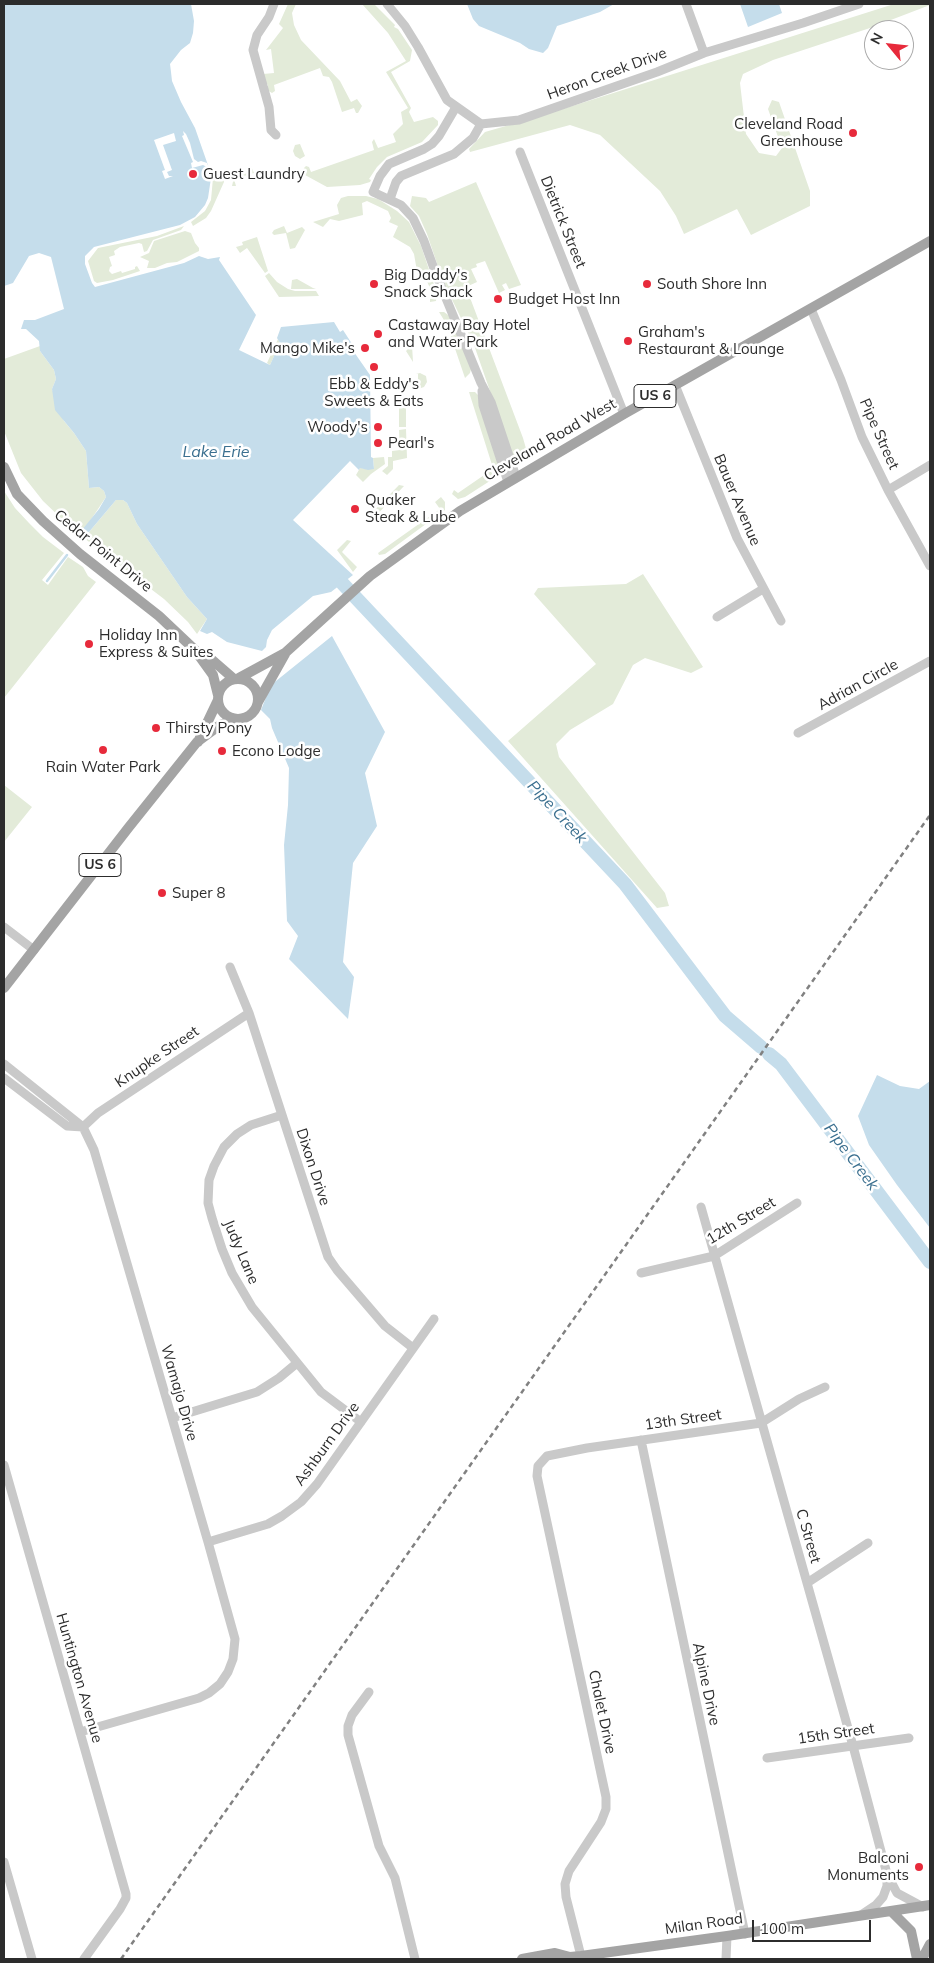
<!DOCTYPE html>
<html>
<head>
<meta charset="utf-8">
<style>
	body { margin:0 }
	#map { position:relative; width:934px; height:1963px; overflow:hidden; background:#fff; font-family:Mulish,sans-serif }
	canvas { display:block }
	.frame { position:absolute; inset:0; border:5px solid #2c2c2c; pointer-events:none }
	.north { position:absolute; left:864px; top:20px; width:50px; height:50px; box-sizing:border-box; background:#fff; border:1px solid #ababab; border-radius:50%; rotate:298deg; font-size:14px; font-weight:700; line-height:20px; text-align:center; color:#2c2c2c }
	.north::after { content:''; display:block; margin:auto; width:18px; height:22px; background:#e72a3b; clip-path:polygon(50% 0,100% 100%,50% 72%,0 100%) }
	.scale { position:absolute; left:752px; top:1920px; width:119px; height:22px; box-sizing:border-box; border:2px solid #2c2c2c; border-top:0; padding-left:6px; font-size:15px; line-height:18px; white-space:nowrap; color:#2c2c2c; -webkit-text-stroke:4px #fff; paint-order:stroke }
</style>
</head>
<body>
<div id="map">
<canvas width="934" height="1963"></canvas>
<div class="frame"></div>
<div class="north">N</div>
<div class="scale">100 m</div>
</div>
<script>
const context = document.querySelector('canvas').getContext('2d');
context.lineJoin = 'round';
function paint(path, color) { context.fillStyle = color; context.fill(path, 'evenodd'); }
const poly = rows => new Path2D(rows.map(r => 'M' + r).join(''));
function trace(path, color, width, dash) { context.strokeStyle = color; context.lineWidth = width; context.lineCap = dash ? 'butt' : 'round'; context.setLineDash(dash || []); context.stroke(path); }
function write(font, color, halo, rows, align = 'center') {
  context.font = font + ' Mulish,sans-serif'; context.lineWidth = 5; context.setLineDash([]); context.textBaseline = 'middle'; context.strokeStyle = halo; context.fillStyle = color; for (const [text, x, y, turn = 0] of rows) {
    context.save(); context.translate(x, y); context.rotate((+turn || 0) * Math.PI / 180); context.textAlign = isNaN(turn) ? turn : align; if (halo) context.strokeText(text, 0, 0); context.fillText(text, 0, 0); context.restore();
  }
}
const green = poly([
	[288,4,296,4,292,13,294,25,301,40,340,81,351,102,357,99,362,106,358,113,356,113,354,108,342,112,332,82,329,77,323,76,320,68,274,85,275,91,272,93,267,90,268,85,266,83,263,74,274,73,271,49,266,50,283,28,279,24],
	[362,4,374,4,395,25,394,27,398,29,412,50,410,61,391,72,411,108,409,112,414,122,433,117,438,121,438,125,422,142,387,157,377,167,369,179,371,180,370,182,360,185,327,187,305,175,303,172,304,168,306,166,309,167,311,172,374,150,372,142,374,139,378,148,396,142,393,134,403,124,401,112,408,108,386,72,406,61,388,33],
	[894,4,930,5,870,28,773,60,743,74,740,83,746,134,759,153,776,156,782,148,768,109,772,100,779,102,810,191,810,206,751,235,737,209,684,234,676,216,660,191,600,135,570,125,470,152,469,149,485,132,544,115],
	[300,144,305,156,300,159,295,156,293,151,295,145],
	[251,166,254,173,234,179,236,186,232,186,235,173,238,172,241,175,250,172,249,168],
	[209,168,223,176,224,182,211,211,206,218,193,226,191,222,205,211,211,200,213,178],
	[476,182,521,285,509,289,506,283,502,285,505,290,499,293,485,261,476,264,477,267,471,269,477,282,466,287,523,438,529,459,524,462,516,461,513,457,474,345,443,281,427,234,419,216,410,206,412,196,426,198,429,202],
	[348,196,366,196,378,199,397,211,409,222,421,246,437,293,436,301,430,302,430,299,434,297,425,277,419,278,418,277,414,254,410,247,393,237,398,226,389,222,391,218,388,211,367,201,362,203,363,215,339,221,330,219,323,227,313,222,339,214,337,205,341,198],
	[184,226,181,230,153,240,147,251,144,252,142,244,139,243,120,247,114,251,115,255,109,257,112,266,110,267,109,271,112,274,121,271,122,273,135,269,135,267,137,266,140,271,113,280,97,283,94,281,88,261,98,248,157,236],
	[284,226,287,233,302,227,305,230,295,248,290,249,286,233,274,235,272,233,274,230],
	[185,231,191,233,195,243,199,248,199,251,177,262,167,263,155,268,147,268,149,261,140,257,149,253,154,241],
	[257,237,268,271,265,273,247,248,240,253,236,247,243,245,242,242],
	[269,273,277,282,288,289,295,291,316,291,319,296,279,297,265,276],
	[297,279,313,288,316,289,291,289,292,280],
	[439,312,444,312,451,317,471,369,470,373,465,378,447,325],
	[411,336,412,345,413,362,406,351,408,349,403,342],
	[278,339,280,343,270,365,267,363],
	[40,346,40,351,54,370,56,379,52,389,64,421,74,433,86,451,89,488,99,487,104,491,106,497,80,536,75,529,65,522,43,501,21,473,4,431,4,359],
	[420,373,426,376,427,382,424,387,418,389,416,387,418,387,418,374,416,374],
	[469,392,475,392,478,395,499,468,499,476,492,470,493,468],
	[402,397,406,398,406,427,399,427,399,399],
	[406,429,407,458,393,461,393,469,387,475,382,471,388,466,388,457,392,457,392,451,400,450,399,430],
	[384,457,385,464,371,474,363,482,356,475,360,468,374,469,373,458],
	[490,471,496,477,465,497,458,499,452,494,454,490,458,493],
	[399,485,404,486,372,520,369,516],
	[4,491,15,508,29,523,43,537,64,553,42,580,48,585,68,557,83,567,88,576,96,582,4,698],
	[441,497,445,502,445,510,385,554,379,555,378,553,440,509,435,502],
	[116,500,123,500,127,503,137,524,187,597,207,619,197,634,188,622,164,599,84,538],
	[347,540,351,541,342,552,357,567,353,572,337,550],
	[643,574,703,667,691,673,645,658,633,665,613,704,570,730,556,744,559,757,665,893,669,906,657,908,508,741,596,664,534,594,538,588,626,584],
	[4,785,32,807,4,842]
]);
const water = poly([
	[4,4,191,4,194,21,193,33,190,43,181,50,170,64,171,72,172,81,181,102,195,128,209,168,211,178,208,198,205,205,195,217,180,225,94,247,85,256,85,264,92,283,95,287,184,263,199,256,208,259,220,257,219,260,256,315,239,350,270,365,280,343,277,338,281,327,334,322,340,332,343,330,356,350,354,352,370,375,371,457,373,458,374,469,368,470,360,468,359,470,350,461,293,520,353,575,331,592,313,596,272,630,267,640,266,647,262,651,227,642,212,632,207,634,200,631,207,619,187,597,137,524,127,503,123,500,116,500,89,532,85,536,83,534,82,530,99,509,106,497,104,491,99,487,89,488,86,451,74,433,55,410,52,389,56,379,54,370,40,351,39,341,26,329,21,329,24,320,35,320,64,309,51,257,39,253,29,256,13,283,4,286],
	[467,4,614,4,600,12,557,26,548,48,543,53,529,49,520,43,479,26,473,19],
	[740,4,779,4,782,13,748,27],
	[332,636,385,732,365,773,377,826,353,863,343,962,354,977,348,1019,289,959,298,936,287,921,284,845,288,805,289,768,272,728,270,719,261,710,271,685],
	[877,1075,900,1086,919,1089,930,1081,930,1228,897,1185,869,1145,858,1116]
]);
const pier = poly([
	[183,131,186,134,190,143,194,159,198,162,201,161,207,163,209,168,203,165,192,168,191,163,193,162,182,136,184,135],
	[174,133,176,141,163,145,172,170,167,172,169,176,173,176,165,179,162,171,165,170,154,140]
]);
const stream = poly([
	[396,278,401,275,403,278,401,280],
	[47,581,67,555]
]);
const river = poly([
	[343,584,625,884,725,1016,761,1047],
	[769,1054,781,1064,930,1262]
]);
const minor = poly([
	[274,4,269,17,257,35,253,50,269,107,271,130,276,135],
	[387,4,405,26,418,47,447,100,481,124],
	[686,4,704,53],
	[456,107,439,136,432,144,424,149,389,164,380,176,373,192,401,205,413,218,424,241,436,274,481,383,491,402,516,477],
	[481,124,519,120,657,72,704,53,803,23,859,4],
	[520,152,624,414],
	[390,199,396,182,401,176,454,154,473,138,481,124],
	[811,309,841,380,862,437,888,490,930,566],
	[675,385,737,538,781,621],
	[482,391,483,405,508,482],
	[888,490,930,465],
	[717,617,763,589],
	[798,733,930,661],
	[4,927,34,950],
	[230,967,249,1013,328,1257,337,1270,385,1326,413,1348],
	[4,1064,83,1127,94,1150,208,1542,235,1639,233,1659,228,1672,220,1684,209,1693,199,1698,80,1732],
	[4,1078,67,1126,83,1127],
	[282,1115,251,1125,237,1134,224,1147,214,1166,209,1180,208,1203,212,1218,222,1249,232,1273,252,1307,321,1392,361,1422],
	[83,1127,98,1113,249,1013],
	[701,1207,853,1746,887,1874,897,1893,923,1907],
	[641,1273,714,1256,797,1203],
	[172,1418,257,1392,279,1378,297,1363],
	[641,1440,745,1934],
	[4,1465,126,1894,126,1898,120,1909,84,1959],
	[208,1542,268,1524,282,1516,301,1502,317,1484,434,1319],
	[807,1583,868,1543],
	[369,1692,352,1715,348,1726,348,1735,379,1846,395,1878,415,1959],
	[767,1758,909,1738],
	[4,1862,32,1959],
	[861,1915,876,1905,883,1897,887,1886,887,1877],
	[581,1956,566,1897,565,1884,569,1871,601,1822,606,1809,606,1797,537,1476,538,1466,547,1456,587,1448,761,1423,799,1399,825,1387],
	[726,1959,727,1936]
]);
const major = poly([
	[4,467,17,494,43,521,80,554,159,616,195,650,213,675,218,695],
	[198,652,211,659,234,679],
	[239,678,285,653,370,576,460,511,624,414,930,241],
	'218 699a20 20 0 1 1 40 0a20 20 0 1 1-40 0Z',
	[258,702,285,654],
	[198,742,218,700],
	[4,988,129,827,197,742,220,725,237,719],
	[892,1912,911,1931,917,1959],
	[522,1959,555,1953,570,1957,581,1956,727,1936,930,1905],
	[922,1959,930,1944]
]);
const rail = poly([
	[121,1959,930,815]
]);
const markers = [
	[853,133,5,"#e72a3b"],
	[193,174,5,"#e72a3b"],
	[374,284,5,"#e72a3b"],
	[647,284,5,"#e72a3b"],
	[498,299,5,"#e72a3b"],
	[378,334,5,"#e72a3b"],
	[628,341,5,"#e72a3b"],
	[365,348,5,"#e72a3b"],
	[374,367,5,"#e72a3b"],
	[378,427,5,"#e72a3b"],
	[378,443,5,"#e72a3b"],
	[355,509,5,"#e72a3b"],
	[89,644,5,"#e72a3b"],
	[156,728,5,"#e72a3b"],
	[103,750,5,"#e72a3b"],
	[222,751,5,"#e72a3b"],
	[162,893,5,"#e72a3b"],
	[919,1867,5,"#e72a3b"]
];
const shields = [
	[655,396,42],
	[100,865,42]
];
const shieldNames = [
	["US 6",655,396],
	["US 6",100,865]
];
const streetNames = [
	["Heron Creek Drive",607,74,-20],
	["Dietrick Street",563,222,68],
	["Pipe Street",879,434,66],
	["Cleveland Road West",550,440,-30],
	["Bauer Avenue",737,500,67],
	["Cedar Point Drive",103,551,39],
	["Adrian Circle",858,685,-29],
	["Knupke Street",157,1057,-34],
	["Dixon Drive",313,1167,72],
	["12th Street",741,1221,-31],
	["Judy Lane",241,1252,67],
	["Wamajo Drive",179,1393,74],
	["13th Street",683,1420,-8],
	["Ashburn Drive",327,1444,-54],
	["C Street",808,1536,74],
	["Huntington Avenue",79,1678,74],
	["Alpine Drive",706,1684,78],
	["Chalet Drive",602,1712,78],
	["15th Street",836,1734,-8],
	["Milan Road",704,1924,-8]
];
const poiNames = [
	["Cleveland Road",843,124,"right"],
	["Greenhouse",843,141,"right"],
	["Guest Laundry",203,174],
	["Big Daddy's",384,275],
	["Snack Shack",384,292],
	["South Shore Inn",657,284],
	["Budget Host Inn",508,299],
	["Castaway Bay Hotel",388,325],
	["and Water Park",388,342],
	["Graham's",638,332],
	["Restaurant & Lounge",638,349],
	["Mango Mike's",355,348,"right"],
	["Ebb & Eddy's",374,384,"center"],
	["Sweets & Eats",374,401,"center"],
	["Woody's",368,427,"right"],
	["Pearl's",388,443],
	["Quaker",365,500],
	["Steak & Lube",365,517],
	["Holiday Inn",99,635],
	["Express & Suites",99,652],
	["Thirsty Pony",166,728],
	["Econo Lodge",232,751],
	["Rain Water Park",103,767,"center"],
	["Super 8",172,893],
	["Balconi",909,1858,"right"],
	["Monuments",909,1875,"right"]
];
const waterNames = [
	["Lake Erie",216,452],
	["Pipe Creek",557,812,47],
	["Pipe Creek",851,1157,53]
];
paint(green, '#e3ebd9');
paint(water, '#c5ddeb');
paint(pier, '#fff');
trace(stream, '#c5ddeb', 2.5);
trace(river, '#c5ddeb', 14);
trace(minor, '#c9c9c9', 9);
trace(major, '#a4a4a4', 10);
trace(rail, '#818181', 2.5, [5, 4]);
for (const [x, y, r, color] of markers) { const dot = new Path2D(); dot.arc(x, y, r, 0, 2 * Math.PI); context.fillStyle = color; context.fill(dot); trace(dot, '#fff', 2); }
for (const [x, y, w] of shields) { const box = new Path2D(); box.roundRect(x - w / 2, y - 11.5, w, 23, 4); context.fillStyle = '#fff'; context.fill(box); trace(box, '#2c2c2c', 1); }
write('bold 14px', '#2c2c2c', null, shieldNames);
write('15px', '#2c2c2c', '#fff', streetNames);
write('15px', '#2c2c2c', '#fff', poiNames, 'left');
write('italic 16px', '#3a6f8f', '#fff', waterNames);
</script>
</body>
</html>
